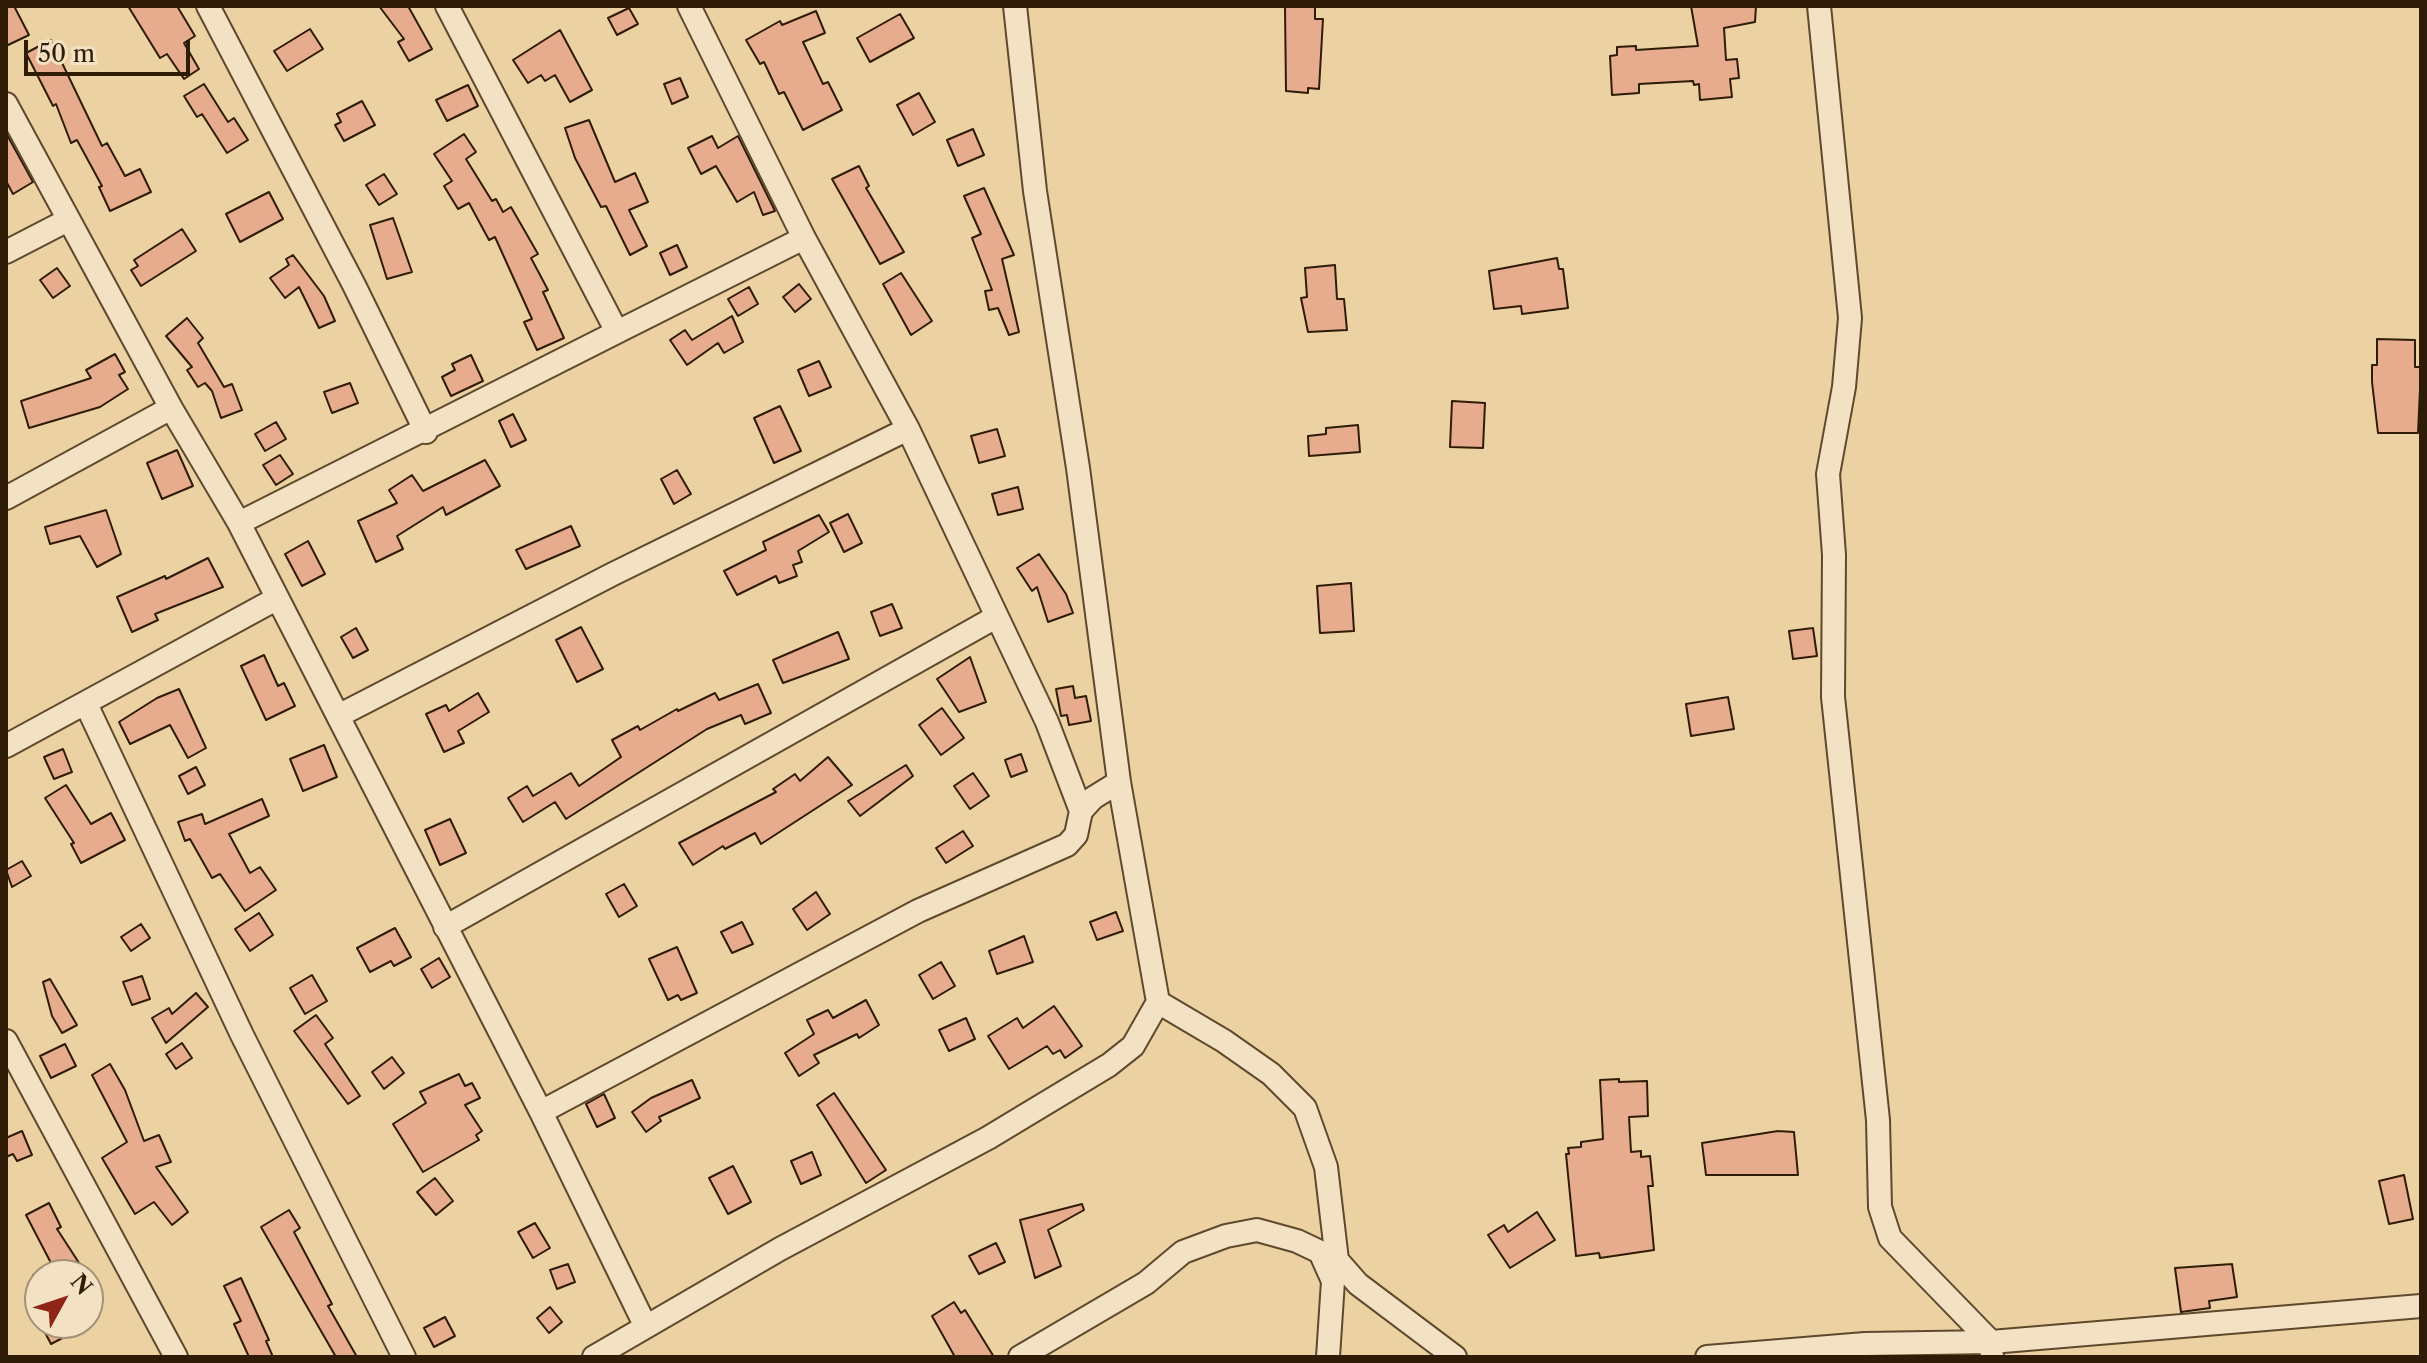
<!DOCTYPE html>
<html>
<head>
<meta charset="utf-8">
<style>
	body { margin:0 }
	#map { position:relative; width:2427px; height:1363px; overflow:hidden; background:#ecd1a2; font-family:"Libre Caslon Text",serif }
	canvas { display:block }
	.frame { position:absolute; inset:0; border:8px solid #2e1c06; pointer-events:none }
	.north { position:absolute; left:24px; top:1259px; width:80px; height:80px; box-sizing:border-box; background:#f3e1c3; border:2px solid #a49277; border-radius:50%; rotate:50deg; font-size:22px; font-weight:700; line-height:32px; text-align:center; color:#2e1c06 }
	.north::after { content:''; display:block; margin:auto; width:28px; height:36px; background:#8f2418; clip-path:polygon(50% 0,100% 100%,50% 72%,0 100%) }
	.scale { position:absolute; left:24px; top:40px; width:166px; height:36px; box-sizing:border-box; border:4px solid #2e1c06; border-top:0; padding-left:10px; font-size:24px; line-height:28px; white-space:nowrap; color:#2e1c06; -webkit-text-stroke:6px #f3e1c3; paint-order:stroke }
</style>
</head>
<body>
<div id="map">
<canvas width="2427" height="1363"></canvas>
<div class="frame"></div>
<div class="north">N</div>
<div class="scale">50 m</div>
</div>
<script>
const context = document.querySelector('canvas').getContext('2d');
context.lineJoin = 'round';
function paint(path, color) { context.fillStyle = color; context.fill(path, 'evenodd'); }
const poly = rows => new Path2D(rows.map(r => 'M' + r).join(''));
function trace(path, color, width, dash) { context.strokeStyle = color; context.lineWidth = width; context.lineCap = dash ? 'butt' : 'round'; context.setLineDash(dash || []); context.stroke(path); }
const building = poly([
	[6,6,14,6,29,35,6,46,6,6],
	[128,6,177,6,195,36,184,43,199,69,184,79,167,54,160,58,128,6],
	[379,6,408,6,432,49,409,61,398,42,404,39,379,6],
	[1285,6,1315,6,1315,19,1323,19,1319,89,1308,88,1308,93,1286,91,1285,6],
	[1691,6,1756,6,1755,22,1724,28,1726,60,1737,59,1739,78,1730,79,1732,97,1700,100,1699,84,1694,85,1693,81,1639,84,1639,93,1612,95,1610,56,1617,55,1617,47,1636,46,1636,50,1698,46,1691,6],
	[629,8,638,24,617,35,608,18,629,8],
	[816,11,825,33,803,42,823,84,828,82,842,110,803,130,784,92,779,94,764,62,760,64,746,40,780,21,782,25,816,11],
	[900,14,914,38,870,62,857,38,900,14],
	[310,29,323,49,287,71,274,51,310,29],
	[560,30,592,90,570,102,555,75,545,81,541,75,528,83,513,60,560,30],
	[51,40,102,146,107,143,125,176,140,169,151,192,110,211,99,187,102,186,77,140,71,143,56,104,53,106,26,53,51,40],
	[680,78,688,97,672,104,664,84,680,78],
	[204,84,228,122,234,118,248,140,227,153,202,114,197,117,184,96,204,84],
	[468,85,478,106,447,121,436,100,468,85],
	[919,93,935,122,913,135,897,105,919,93],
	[362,101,375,125,344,141,335,125,341,122,337,114,362,101],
	[589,120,615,182,635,173,648,202,629,210,647,246,630,255,606,206,601,207,575,158,565,128,589,120],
	[973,129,984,155,958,166,947,140,973,129],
	[6,133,33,182,13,194,6,181,6,133],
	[464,134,476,152,466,159,492,201,496,199,503,212,511,207,538,254,531,258,548,290,543,292,564,338,537,350,524,322,532,319,495,237,489,240,469,203,458,209,444,186,452,181,434,154,464,134],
	[712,136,718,148,738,136,775,211,763,215,754,192,737,202,716,166,701,174,688,148,712,136],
	[859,166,869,186,866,188,904,252,880,264,832,179,859,166],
	[384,174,397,194,379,205,366,185,384,174],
	[984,188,1014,255,1002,259,1019,332,1009,335,998,308,989,310,985,291,992,290,972,238,981,234,964,196,984,188],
	[269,192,283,219,240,242,226,214,269,192],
	[393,218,412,272,387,279,370,225,393,218],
	[182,229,196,251,141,286,131,270,138,266,134,260,182,229],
	[677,245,687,267,670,275,660,253,677,245],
	[293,255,324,296,335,321,319,328,299,287,285,298,270,278,289,265,286,259,293,255],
	[1557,258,1559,269,1563,269,1568,308,1522,314,1521,306,1494,309,1489,271,1557,258],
	[1335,265,1337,299,1344,299,1347,330,1308,332,1301,298,1307,297,1305,268,1335,265],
	[57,268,70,286,53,298,40,280,57,268],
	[901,273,932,321,911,335,883,284,901,273],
	[799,284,811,299,795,312,783,297,799,284],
	[749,287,758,304,738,316,728,299,749,287],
	[732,316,743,342,724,353,718,343,687,365,670,340,685,330,692,340,732,316],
	[187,318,203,338,198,343,224,387,232,384,242,410,221,418,212,391,205,383,198,387,187,370,192,367,166,336,187,318],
	[2377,339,2415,340,2415,367,2421,367,2418,433,2378,433,2372,382,2372,365,2377,365,2377,339],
	[115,354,125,372,119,375,128,389,100,407,29,428,21,401,91,378,86,370,115,354],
	[471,355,483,381,451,396,442,377,455,370,452,364,471,355],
	[819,361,831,387,809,396,798,370,819,361],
	[350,383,358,403,332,413,324,392,350,383],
	[1452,401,1485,403,1483,448,1450,447,1452,401],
	[780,406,801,451,774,463,754,418,780,406],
	[513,414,526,440,511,447,499,421,513,414],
	[276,422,286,439,265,451,255,434,276,422],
	[1358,425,1360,452,1309,456,1308,436,1326,434,1326,428,1358,425],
	[997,429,1005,456,979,463,971,436,997,429],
	[177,450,193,486,162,499,147,463,177,450],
	[280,455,293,474,276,485,263,465,280,455],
	[485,460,500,486,446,515,443,507,397,536,403,549,376,562,358,521,397,503,389,490,412,475,423,491,485,460],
	[677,470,691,494,674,504,661,479,677,470],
	[1018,487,1023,509,998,515,992,494,1018,487],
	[106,510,121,554,97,567,80,536,50,544,45,527,106,510],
	[848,514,862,543,844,552,830,523,848,514],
	[819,515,829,532,798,551,802,562,793,565,797,576,779,583,776,576,737,595,724,571,766,550,763,542,819,515],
	[571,526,580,546,526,569,516,550,571,526],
	[308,541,325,574,302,586,285,554,308,541],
	[1039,554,1066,594,1073,613,1048,622,1037,587,1032,591,1017,568,1039,554],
	[208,558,223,587,155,614,158,620,132,632,117,597,165,576,166,579,208,558],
	[1351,583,1354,631,1320,633,1317,586,1351,583],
	[892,604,902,628,880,636,871,612,892,604],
	[581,627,603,669,577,682,556,640,581,627],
	[356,628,368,650,353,658,341,637,356,628],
	[1813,628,1817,656,1793,659,1789,631,1813,628],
	[838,632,849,659,783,683,773,660,838,632],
	[264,655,278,686,284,683,295,706,266,720,241,666,264,655],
	[970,657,986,702,959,712,937,679,970,657],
	[758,684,771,713,745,724,741,715,707,729,566,819,555,802,523,822,508,798,527,786,533,796,571,773,579,786,621,757,612,740,638,726,640,730,677,709,678,711,715,693,719,700,758,684],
	[1073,686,1075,698,1086,696,1091,721,1069,725,1067,715,1061,716,1056,689,1073,686],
	[179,689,206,748,188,758,170,725,130,744,119,722,157,698,179,689],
	[478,693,489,712,458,731,464,743,444,752,426,714,446,705,449,711,478,693],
	[1728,697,1734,729,1691,736,1686,704,1728,697],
	[942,708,964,738,941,755,919,725,942,708],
	[324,745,337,777,303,791,290,759,324,745],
	[63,749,72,772,54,779,44,757,63,749],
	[1021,754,1027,771,1011,777,1005,760,1021,754],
	[828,757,852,785,761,844,755,833,725,849,723,846,693,865,679,843,776,792,773,789,795,774,800,781,828,757],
	[906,765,913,776,860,816,848,801,906,765],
	[196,767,205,785,188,794,179,776,196,767],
	[973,773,989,796,970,809,954,786,973,773],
	[66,785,91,824,111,813,125,840,81,863,71,844,74,843,45,798,66,785],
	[262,799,269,816,229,834,250,873,260,867,276,890,245,911,220,874,212,878,190,839,185,841,178,822,202,814,205,824,262,799],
	[450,819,466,853,440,865,425,830,450,819],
	[963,831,973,846,946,863,936,848,963,831],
	[22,861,31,876,12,887,6,870,22,861],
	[624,884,637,906,619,917,606,894,624,884],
	[816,892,830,914,807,930,793,909,816,892],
	[1116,912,1123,931,1097,940,1090,922,1116,912],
	[259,913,273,935,250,951,235,929,259,913],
	[742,922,753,944,732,953,721,932,742,922],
	[141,924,150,938,131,951,121,937,141,924],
	[395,928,411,957,394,966,391,961,370,972,357,948,395,928],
	[1024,936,1033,962,997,974,989,951,1024,936],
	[677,947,697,993,681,1000,678,995,668,1000,649,959,677,947],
	[439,958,450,977,432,988,421,969,439,958],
	[941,962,955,986,933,999,919,975,941,962],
	[312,975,327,1001,305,1014,290,988,312,975],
	[142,976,150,999,132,1005,123,982,142,976],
	[50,979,77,1025,62,1033,52,1016,43,982,50,979],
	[196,993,208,1007,166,1043,152,1018,169,1008,172,1014,196,993],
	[866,1000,879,1025,859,1038,857,1034,814,1055,819,1063,799,1076,785,1053,814,1034,807,1020,828,1010,833,1018,866,1000],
	[1054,1006,1082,1046,1065,1058,1060,1050,1053,1054,1047,1046,1009,1069,988,1036,1017,1018,1023,1028,1054,1006],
	[316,1015,333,1038,325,1044,360,1096,348,1104,294,1031,316,1015],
	[966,1018,975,1039,949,1051,939,1030,966,1018],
	[182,1043,192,1058,176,1069,166,1054,182,1043],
	[65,1044,76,1066,51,1078,40,1056,65,1044],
	[392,1057,404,1073,384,1089,372,1072,392,1057],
	[110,1064,125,1090,144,1141,159,1135,171,1162,156,1167,188,1212,172,1225,154,1202,135,1214,102,1158,127,1142,92,1075,110,1064],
	[459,1074,465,1086,472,1083,480,1098,465,1105,482,1131,476,1135,479,1140,423,1172,393,1124,426,1103,420,1092,459,1074],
	[1619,1079,1619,1082,1647,1081,1648,1116,1629,1117,1631,1152,1641,1151,1641,1157,1650,1156,1653,1186,1648,1186,1654,1250,1600,1258,1599,1253,1576,1256,1566,1154,1569,1154,1568,1148,1581,1147,1581,1142,1603,1139,1600,1080,1619,1079],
	[692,1080,700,1098,659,1117,661,1121,646,1132,632,1112,651,1098,692,1080],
	[834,1093,886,1170,866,1183,817,1105,834,1093],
	[604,1094,615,1118,597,1127,586,1104,604,1094],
	[22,1131,32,1155,17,1161,13,1154,6,1157,6,1138,22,1131],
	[1778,1131,1794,1132,1798,1175,1706,1175,1702,1143,1778,1131],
	[812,1152,821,1175,801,1184,791,1161,812,1152],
	[733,1166,751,1202,728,1214,709,1178,733,1166],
	[2404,1175,2413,1219,2389,1224,2379,1181,2404,1175],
	[435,1178,453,1201,436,1215,417,1192,435,1178],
	[49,1203,61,1227,57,1229,83,1269,74,1275,33,1275,51,1263,26,1215,49,1203],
	[1082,1204,1084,1210,1048,1230,1061,1266,1035,1278,1020,1220,1082,1204],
	[289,1210,300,1228,294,1232,332,1304,328,1306,357,1357,336,1357,261,1227,289,1210],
	[1537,1212,1555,1240,1510,1268,1488,1235,1504,1225,1508,1232,1537,1212],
	[535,1223,550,1248,533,1258,518,1232,535,1223],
	[996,1243,1005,1262,979,1274,969,1256,996,1243],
	[568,1264,575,1282,557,1289,550,1270,568,1264],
	[2232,1264,2237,1297,2209,1301,2210,1308,2181,1312,2175,1268,2232,1264],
	[241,1278,269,1340,266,1341,273,1357,249,1357,234,1324,241,1321,224,1286,241,1278],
	[954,1302,961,1313,965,1310,994,1357,955,1357,932,1316,954,1302],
	[550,1307,562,1322,549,1333,537,1318,550,1307],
	[445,1317,455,1336,434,1347,424,1328,445,1317],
	[40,1323,91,1323,51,1344,40,1323]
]);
const minor = poly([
	[208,6,354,285,426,432],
	[447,6,617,332,804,238],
	[689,6,804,238,908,429,1047,722,1081,811,1093,798,1119,782],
	[1015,6,1035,191,1078,468,1119,782,1158,1002,1224,1041,1271,1074,1305,1108,1326,1167,1337,1260,1358,1284,1455,1357],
	[1819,6,1850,318,1844,387,1828,474,1834,555,1833,697,1878,1120,1880,1207,1890,1238,1991,1342,1992,1357],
	[6,104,171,408,239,523,617,332],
	[6,252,68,220],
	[6,498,171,408],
	[239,523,541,1112,645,1325],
	[86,704,242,1035,404,1357],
	[338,716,613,574,908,429],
	[6,746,276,599],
	[445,927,996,617],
	[6,1041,176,1357],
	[541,1112,918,911,1067,845,1076,835,1081,811],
	[1320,1252,1333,1281,1328,1357],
	[594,1357,780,1249,988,1138,1109,1065,1133,1046,1158,1002],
	[1020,1357,1146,1283,1183,1252,1226,1236,1257,1230,1297,1241,1337,1260],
	[1707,1357,1865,1344,1991,1342,2421,1306]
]);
paint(building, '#e7ac8e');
trace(building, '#2e1c06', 2);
trace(minor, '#5e492d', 26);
trace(minor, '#f3e1c3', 22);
</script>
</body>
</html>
